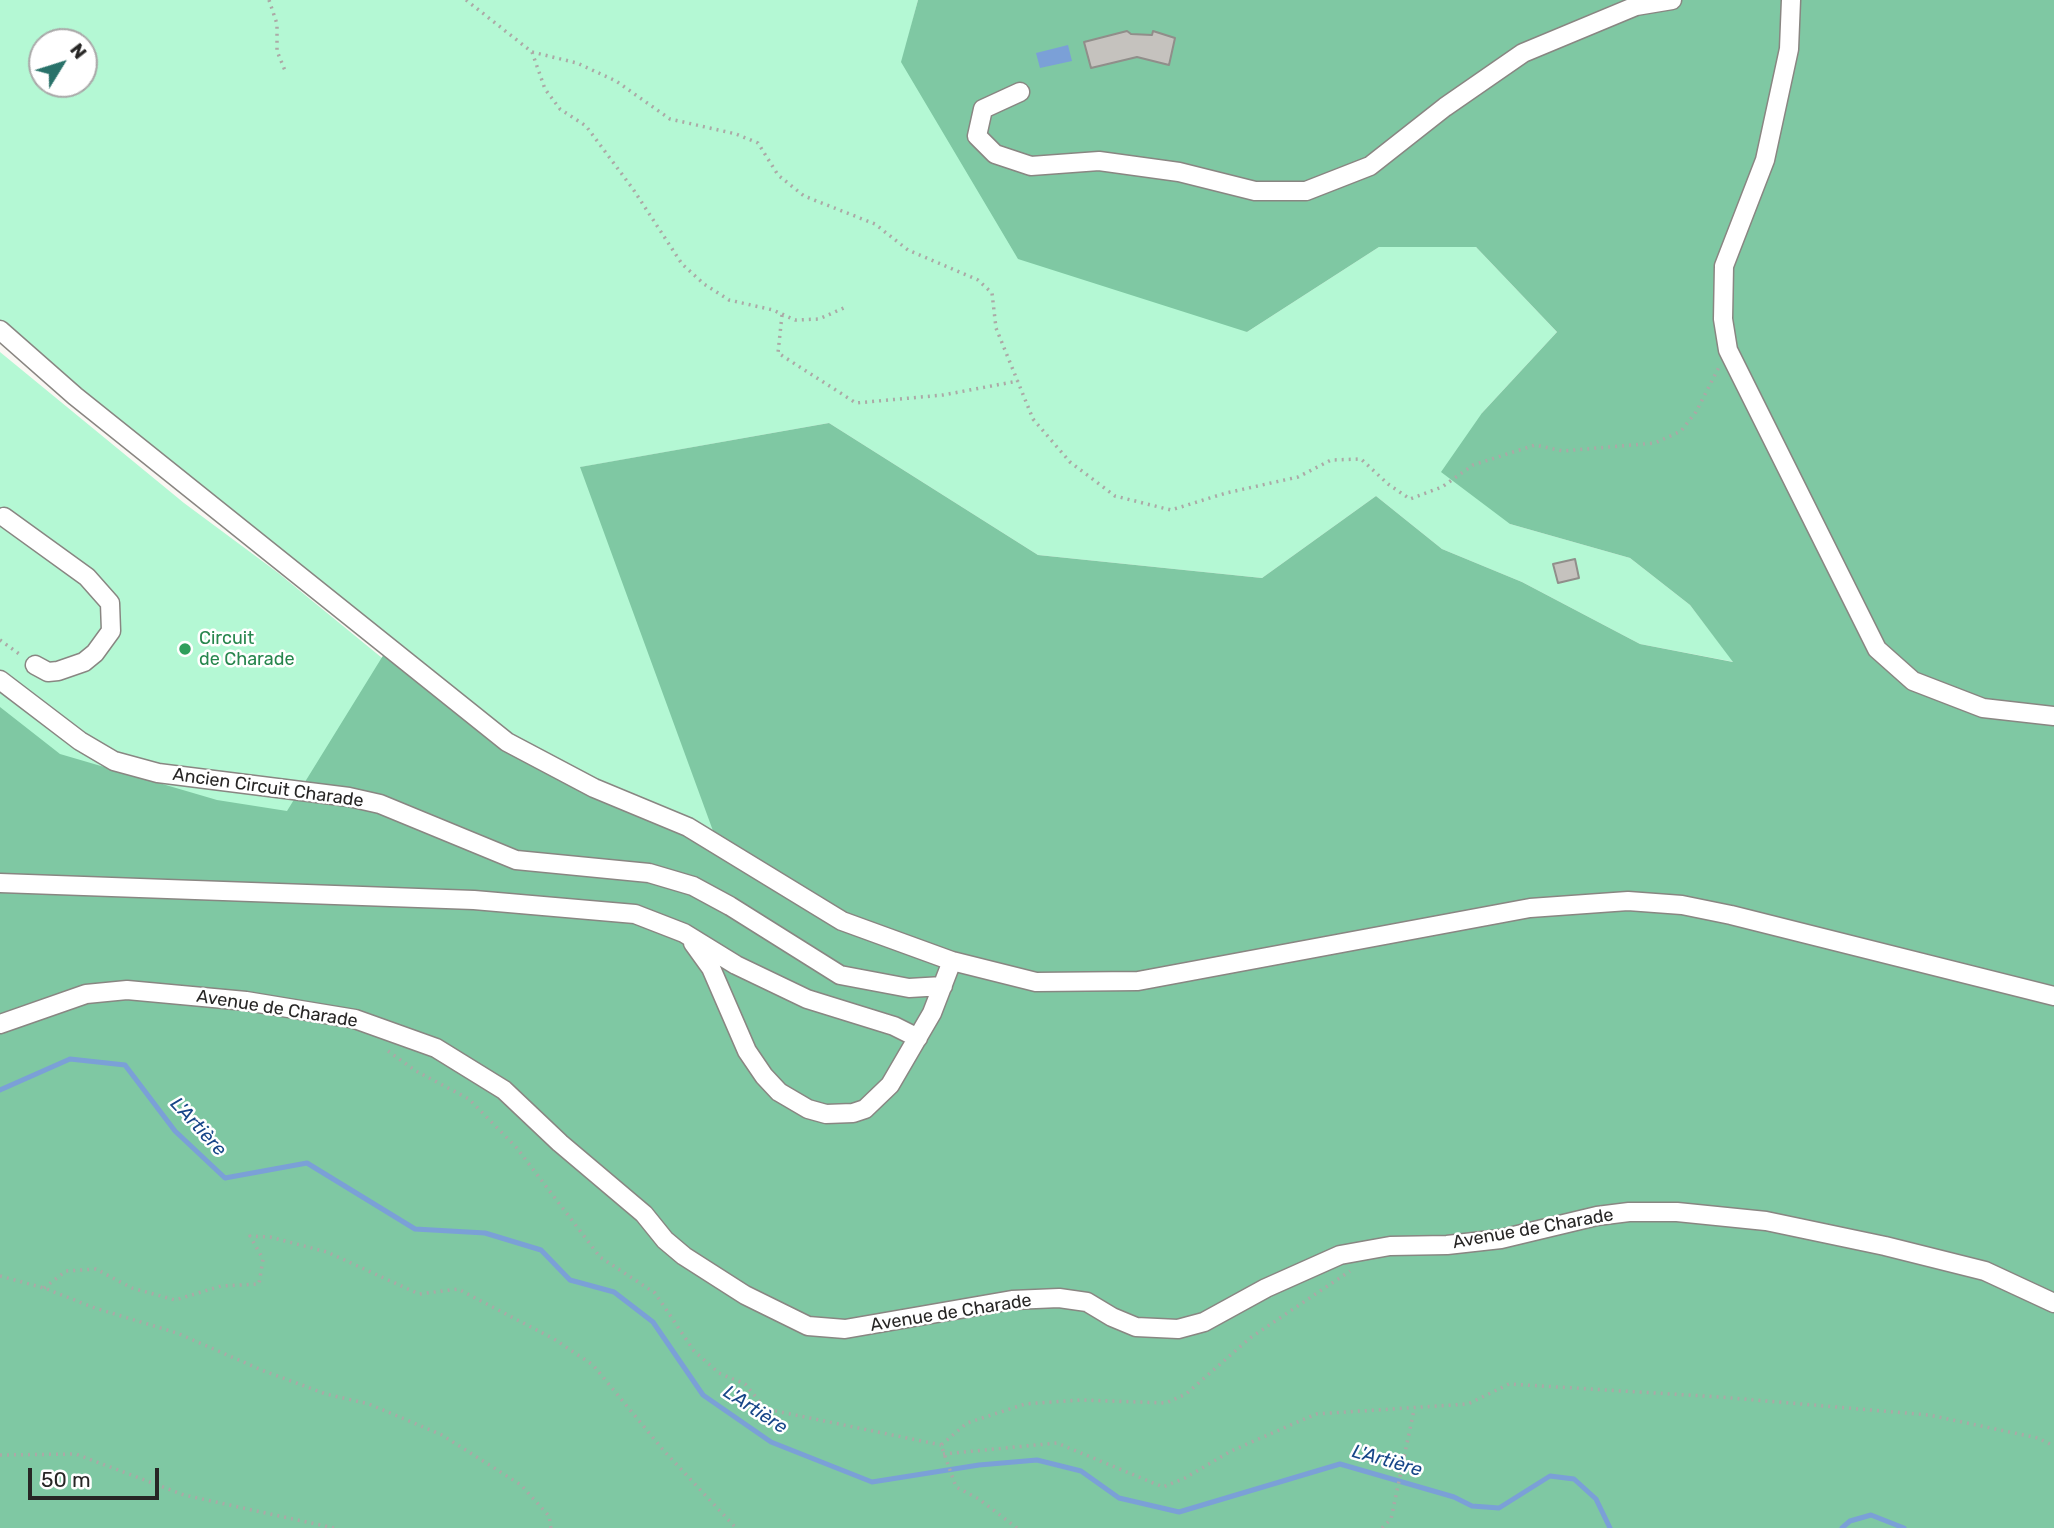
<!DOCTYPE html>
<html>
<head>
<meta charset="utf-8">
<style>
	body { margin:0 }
	#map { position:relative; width:2054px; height:1528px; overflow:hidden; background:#faf7f3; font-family:Rubik,sans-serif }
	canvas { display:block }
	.north { position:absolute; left:28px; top:28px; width:70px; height:70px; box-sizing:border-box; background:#fff; border:2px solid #a9a8a8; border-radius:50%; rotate:52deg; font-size:19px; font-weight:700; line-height:28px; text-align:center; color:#272625 }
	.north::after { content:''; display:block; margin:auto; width:24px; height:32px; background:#29726a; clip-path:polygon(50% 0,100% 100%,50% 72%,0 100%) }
	.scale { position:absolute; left:28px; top:1468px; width:131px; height:32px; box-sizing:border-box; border:4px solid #272625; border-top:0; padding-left:9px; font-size:21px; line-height:24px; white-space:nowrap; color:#272625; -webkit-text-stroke:5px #fff; paint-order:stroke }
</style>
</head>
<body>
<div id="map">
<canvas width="2054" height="1528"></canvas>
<div class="north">N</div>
<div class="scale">50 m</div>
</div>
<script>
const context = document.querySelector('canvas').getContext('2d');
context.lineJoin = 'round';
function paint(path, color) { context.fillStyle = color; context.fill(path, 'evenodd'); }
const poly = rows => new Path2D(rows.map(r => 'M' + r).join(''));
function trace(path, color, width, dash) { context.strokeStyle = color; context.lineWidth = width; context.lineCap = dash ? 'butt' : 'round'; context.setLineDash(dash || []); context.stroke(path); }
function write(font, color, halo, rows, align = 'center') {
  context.font = font + ' Rubik,sans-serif'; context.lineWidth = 5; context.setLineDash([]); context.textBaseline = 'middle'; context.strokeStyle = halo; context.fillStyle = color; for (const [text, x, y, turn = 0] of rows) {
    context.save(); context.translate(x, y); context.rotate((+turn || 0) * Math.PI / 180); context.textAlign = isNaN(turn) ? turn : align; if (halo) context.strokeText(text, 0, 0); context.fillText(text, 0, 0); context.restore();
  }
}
const green = poly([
	[0,0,918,0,902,62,1247,332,1379,247,1476,247,1557,332,1482,413,1510,524,1630,558,1690,605,1734,662,1640,644,1522,582,1442,549,1376,496,1262,578,1038,555,829,423,581,467,721,851,518,748,0,330],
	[42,42,84,42,84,84,42,84],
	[0,352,184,503,277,572,464,725,577,886,44,764,0,727]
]);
const forest = poly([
	[918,0,2054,0,2054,1528,0,1528,0,707,60,754,217,800,287,811,384,654,536,768,720,850,580,467,829,423,1038,555,1262,578,1376,496,1442,549,1522,582,1640,644,1733,662,1690,605,1630,558,1510,524,1441,472,1482,413,1557,332,1476,247,1379,247,1247,332,1018,259,901,62]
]);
const water = poly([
	[1068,45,1072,61,1040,68,1036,53]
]);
const stream = poly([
	[0,1090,70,1059,125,1065,175,1131,225,1178,307,1163,415,1229,485,1233,541,1250,570,1280,614,1292,653,1322,703,1395,771,1442,872,1482,979,1465,1037,1460,1081,1471,1119,1498,1179,1512,1340,1464,1454,1497,1472,1506,1499,1508,1550,1476,1574,1479,1596,1499,1610,1528],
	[1842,1528,1850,1521,1871,1515,1904,1528]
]);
const building = poly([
	[1127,31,1131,34,1152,35,1153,31,1175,38,1169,65,1137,57,1091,68,1084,42,1127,31],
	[1575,559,1579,578,1558,583,1553,564,1575,559]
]);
const path = poly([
	[269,0,277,24,277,51,286,73],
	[466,0,532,52,577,63,616,81,670,119,736,134,758,143,778,175,804,196,875,224,908,250,978,280,992,293,996,328,1033,419,1070,462,1115,496,1171,510,1226,493,1298,477,1331,460,1361,459,1388,484,1410,499,1442,487,1473,465,1535,445,1563,451,1655,443,1681,431,1696,412,1719,367],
	[532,52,545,89,560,109,586,126,633,189,682,264,704,284,729,300,773,310,795,320,819,319,846,307],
	[782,315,778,353,856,403,943,395,1018,381],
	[0,640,22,656],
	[388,1051,416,1071,469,1099,516,1147,600,1257,655,1293,694,1351,719,1373,745,1384,766,1409,941,1445],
	[0,1276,44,1288,95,1308,177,1333,264,1371,326,1394,369,1404,442,1435,521,1485,549,1516,551,1528],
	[44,1288,66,1271,96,1269,132,1288,175,1300,221,1286,259,1284,263,1259,250,1236,270,1237,327,1252,419,1294,458,1289,554,1339,593,1365,664,1451,736,1528],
	[943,1454,1057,1443,1163,1487,1185,1478,1231,1451,1316,1414,1468,1404,1509,1384,1720,1397,1929,1415,2038,1438,2054,1446],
	[0,1455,76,1454,184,1495,334,1528],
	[1017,1528,979,1499,956,1487,941,1445,967,1423,1025,1404,1081,1400,1166,1403,1186,1394,1250,1338,1350,1271],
	[1382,1528,1391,1519,1414,1410]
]);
const minor = poly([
	[1791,0,1789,49,1765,160,1724,266,1723,319,1728,350,1877,649,1913,681,1983,708,2054,716],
	[1020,92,983,109,977,136,995,154,1031,166,1099,161,1179,172,1255,191,1306,191,1370,166,1445,107,1523,53,1636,6,1672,0],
	[0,330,75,396,507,742,594,788,688,827,842,921,952,961,1036,982,1138,981,1530,908,1628,901,1682,905,1731,915,2054,996],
	[4,517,87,577,110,603,111,631,95,653,84,662,58,671,48,672,35,665],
	[0,680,80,741,114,761,158,773,349,797,380,804,516,860,649,873,693,886,730,906,840,975,909,988,943,986],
	[0,883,474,900,635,914,684,933,736,965,807,999,894,1026,918,1038],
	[693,943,711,968,747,1051,764,1076,779,1092,808,1109,826,1114,853,1113,865,1109,890,1085,932,1013,952,961],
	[0,1024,86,994,127,990,246,1001,355,1019,436,1048,504,1090,560,1143,644,1214,665,1240,684,1256,745,1295,808,1326,845,1329,1012,1300,1059,1298,1087,1302,1112,1317,1136,1327,1178,1329,1204,1322,1266,1288,1340,1255,1390,1246,1447,1245,1501,1239,1597,1216,1629,1212,1677,1212,1766,1221,1885,1246,1985,1271,2054,1303]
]);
const markers = [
	[185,649,7,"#2e9e5b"]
];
const leisureNames = [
	["Circuit",199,639],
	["de Charade",199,660]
];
const streetNames = [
	["Ancien Circuit Charade",268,788,8],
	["Avenue de Charade",277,1009,9],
	["Avenue de Charade",1533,1229,-10],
	["Avenue de Charade",951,1313,-9]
];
const waterNames = [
	["L'Artière",198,1127,47],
	["L'Artière",755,1410,33],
	["L'Artière",1387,1461,16]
];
paint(green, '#b4f8d4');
paint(forest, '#7fc8a3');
paint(water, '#7ba0d7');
trace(stream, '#7ba0d7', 5);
paint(building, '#c5c2be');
trace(building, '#908e8a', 2);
trace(minor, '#898682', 21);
trace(path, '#aba9a6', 3.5, [2, 5]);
trace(minor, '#fff', 18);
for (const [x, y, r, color] of markers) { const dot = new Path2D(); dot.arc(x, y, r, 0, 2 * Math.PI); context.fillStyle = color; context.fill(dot); trace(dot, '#fff', 2.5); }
write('18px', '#27864d', '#fff', leisureNames, 'left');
write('18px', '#272625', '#fff', streetNames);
write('italic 19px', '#174688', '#fff', waterNames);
</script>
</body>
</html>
